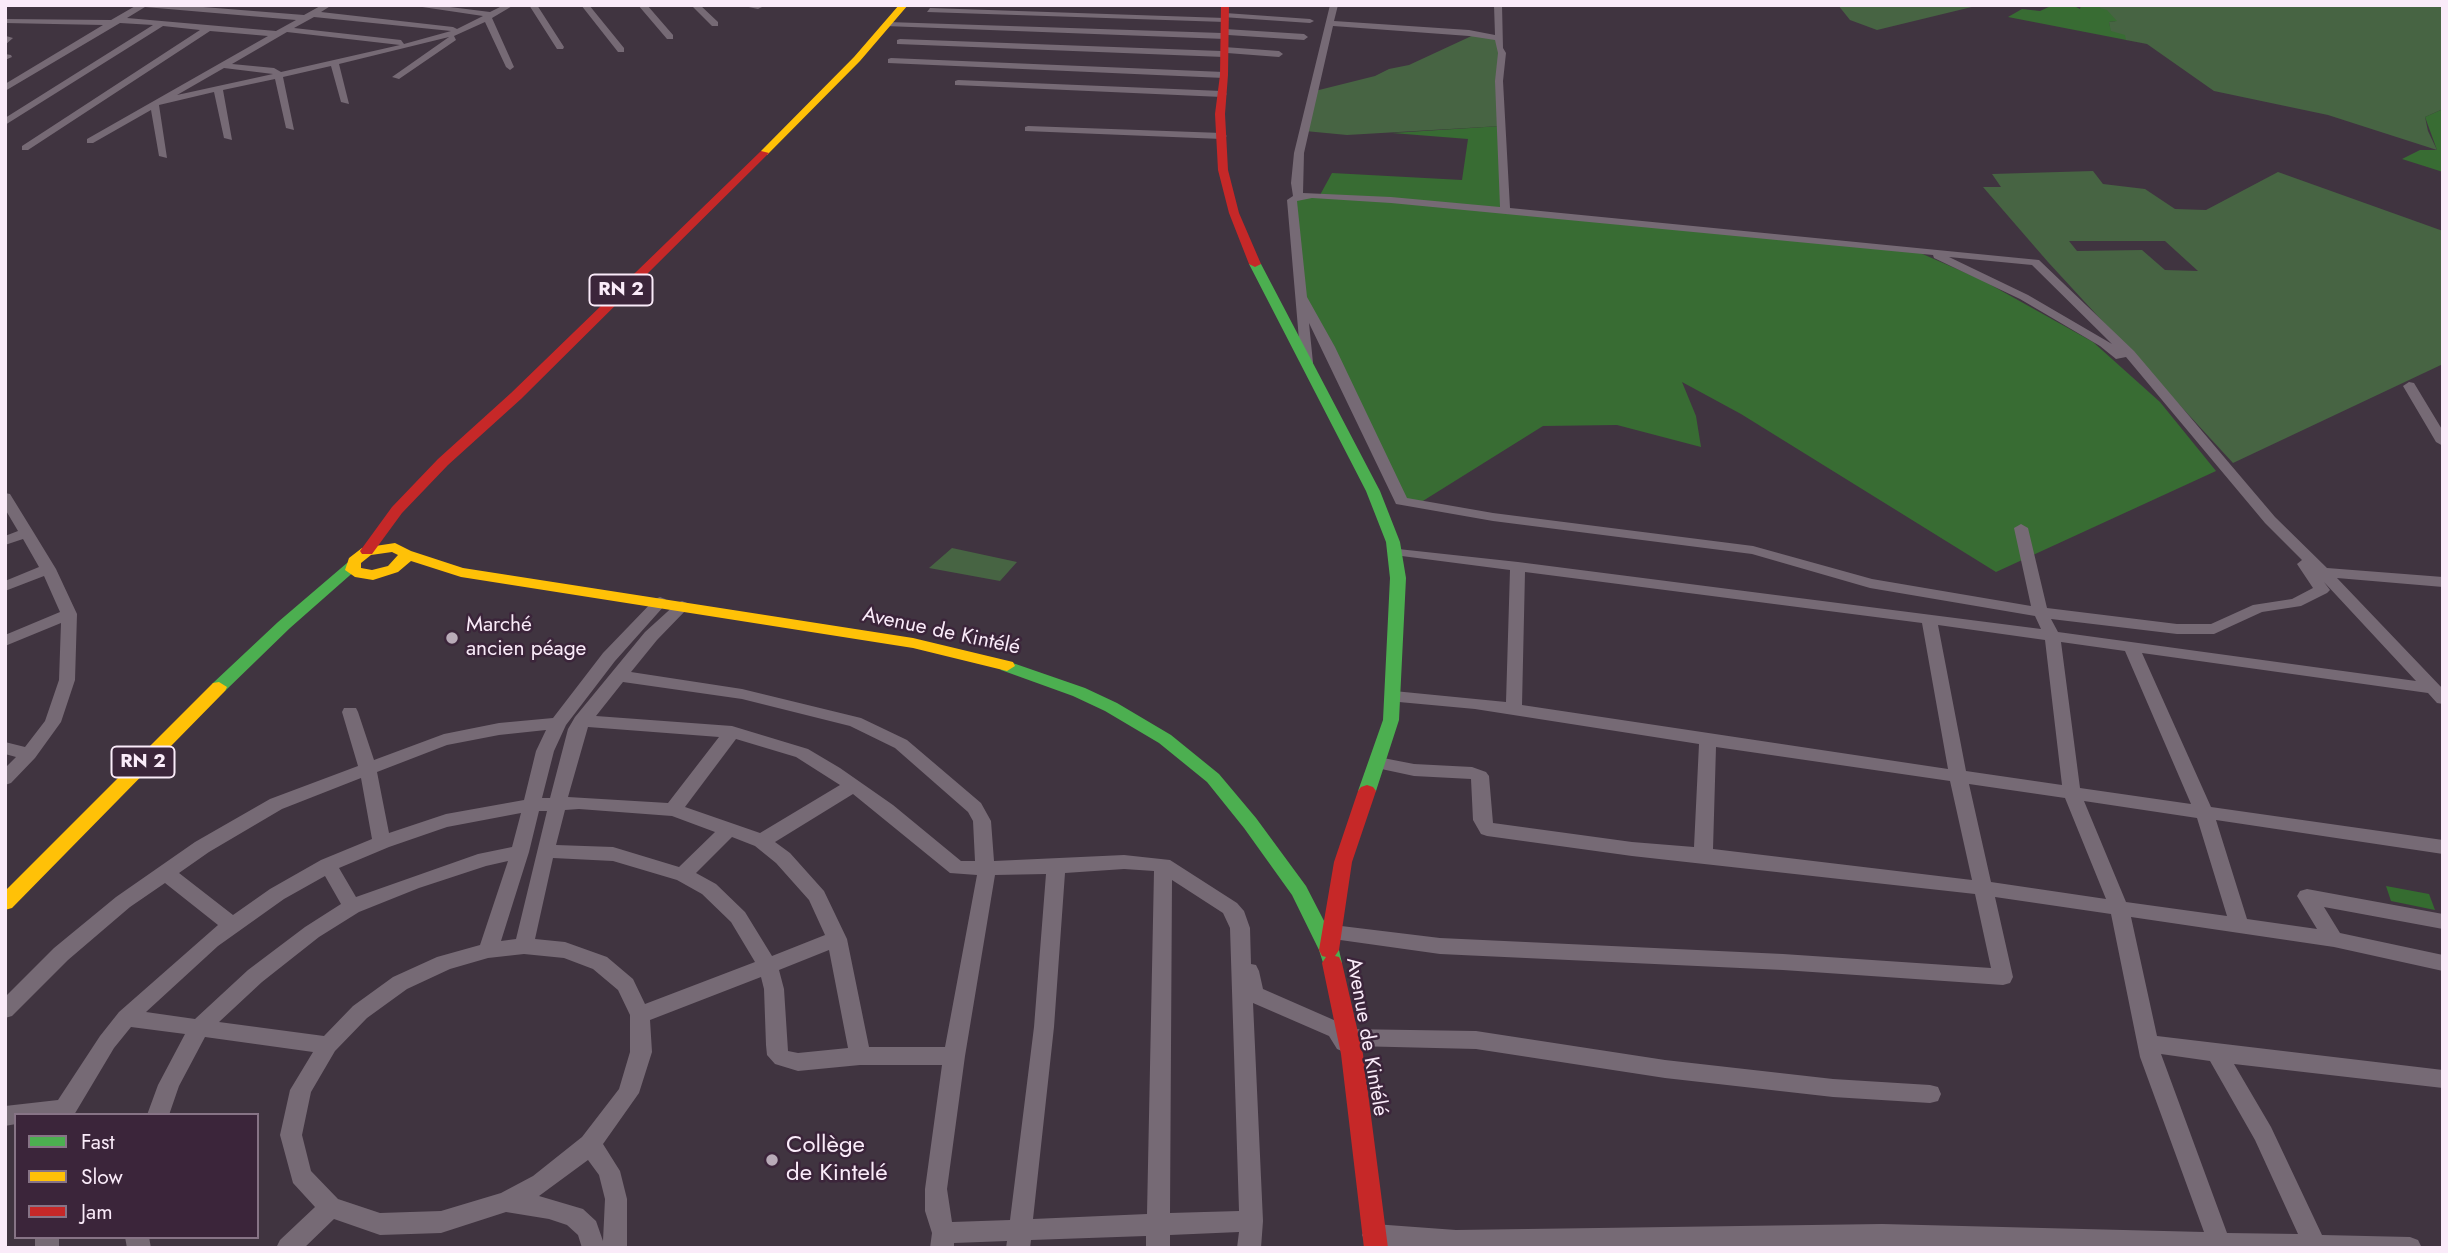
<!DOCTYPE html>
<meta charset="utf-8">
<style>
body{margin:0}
#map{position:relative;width:2448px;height:1253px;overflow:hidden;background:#403440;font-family:Jost,sans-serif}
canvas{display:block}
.frame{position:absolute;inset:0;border:7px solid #faebf9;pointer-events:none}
.legend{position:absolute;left:14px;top:1113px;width:245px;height:126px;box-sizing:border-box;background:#3b253a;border:2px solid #877486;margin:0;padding:9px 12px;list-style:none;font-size:21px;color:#faebf9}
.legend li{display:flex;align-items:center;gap:14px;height:35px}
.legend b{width:35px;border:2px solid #877486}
</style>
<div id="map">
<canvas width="2448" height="1253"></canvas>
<div class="frame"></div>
<ul class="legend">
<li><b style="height:9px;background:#4caf50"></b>Fast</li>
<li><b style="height:9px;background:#ffc107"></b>Slow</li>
<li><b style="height:9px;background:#c62828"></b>Jam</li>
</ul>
</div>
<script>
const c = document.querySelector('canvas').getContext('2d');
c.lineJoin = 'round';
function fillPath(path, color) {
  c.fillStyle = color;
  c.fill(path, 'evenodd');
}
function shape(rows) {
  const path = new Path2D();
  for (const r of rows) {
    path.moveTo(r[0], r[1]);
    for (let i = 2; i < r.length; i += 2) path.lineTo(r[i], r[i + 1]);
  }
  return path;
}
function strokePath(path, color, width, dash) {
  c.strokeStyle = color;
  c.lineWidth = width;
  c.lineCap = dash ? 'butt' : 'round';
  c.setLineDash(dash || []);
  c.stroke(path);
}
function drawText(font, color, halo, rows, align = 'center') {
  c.font = font + ' Jost,sans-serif';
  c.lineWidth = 5;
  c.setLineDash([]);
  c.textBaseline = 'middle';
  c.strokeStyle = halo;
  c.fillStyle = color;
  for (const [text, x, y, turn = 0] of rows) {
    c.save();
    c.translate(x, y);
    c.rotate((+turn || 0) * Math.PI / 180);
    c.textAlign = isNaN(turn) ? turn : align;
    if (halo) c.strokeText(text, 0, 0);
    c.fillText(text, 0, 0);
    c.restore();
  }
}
fillPath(shape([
 [1838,5,1980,5,1877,30,1850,20],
 [2101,5,2443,5,2443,109,2425,117,2428,131,2437,150,2328,115,2214,91,2147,44,2126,40,2110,31,2109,22,2116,21,2099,8],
 [1478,33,1499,38,1501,126,1347,135,1305,131,1315,91,1375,76,1389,69,1409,65],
 [2093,171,2103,184,2145,189,2175,209,2206,210,2278,172,2443,231,2443,364,2233,463,2048,262,1983,187,2001,187,1992,174],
 [2069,241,2165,241,2198,271,2165,270,2142,250,2077,251],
 [952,548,1017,562,1000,581,929,568]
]), '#476443');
fillPath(shape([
 [2053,5,2072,5,2080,9,2081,5,2101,5,2100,8,2107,10,2117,21,2109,22,2111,31,2125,35,2126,40,2147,44,2008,17,2022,9,2040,11],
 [2443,109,2443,172,2402,159,2420,150,2437,150,2425,117],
 [1501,126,1505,211,1918,252,1982,280,2093,342,2160,402,2216,471,1996,572,1741,414,1682,382,1696,416,1701,447,1617,425,1543,426,1418,504,1401,501,1302,299,1292,200,1320,195,1332,173,1462,180,1468,139,1392,133]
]), '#386c33');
fillPath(shape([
 [2386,886,2429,894,2435,910,2391,901]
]), '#356c30');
fillPath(shape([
 [5,5,12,5,5,8,5,5],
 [137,5,178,5,304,15,322,5,332,5,321,12,453,27,457,29,483,16,409,5,434,5,490,12,504,5,514,5,492,18,514,67,510,70,506,67,485,22,454,36,456,40,399,79,392,77,449,37,339,64,349,104,341,102,331,66,283,77,294,130,286,128,275,79,223,90,232,140,224,138,214,92,159,105,167,158,159,156,151,110,93,143,87,143,87,139,268,36,210,31,28,150,22,150,22,146,200,30,163,26,5,125,5,118,153,25,120,23,5,91,5,84,103,25,5,23,5,19,111,20,137,5],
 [145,7,296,20,276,31,127,18,145,7],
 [314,17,451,31,404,44,401,40,294,28,314,17],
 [287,32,400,45,281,72,274,68,232,64,287,32],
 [224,68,273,74,177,95,224,68],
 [529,5,537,5,564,47,563,49,557,49,529,5],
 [581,5,589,5,624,48,624,52,618,52,581,5],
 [638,5,647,5,673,35,673,39,667,39,638,5],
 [691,5,700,5,718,22,718,26,712,26,691,5],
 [739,5,761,5,762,7,758,9,739,5],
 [1330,5,1338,5,1334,21,1469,30,1495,35,1494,5,1502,5,1503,48,1506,53,1503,81,1510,208,2039,260,2134,351,2275,517,2327,568,2443,577,2443,587,2337,578,2443,689,2443,704,2437,703,2428,693,2142,653,2211,807,2443,840,2443,854,2216,820,2247,919,2317,929,2297,896,2300,891,2307,889,2443,914,2443,929,2324,907,2340,933,2443,955,2443,971,2334,947,2131,917,2157,1036,2443,1070,2443,1088,2234,1064,2271,1127,2322,1235,2410,1237,2418,1240,2422,1248,1399,1248,1366,1243,1362,1235,1366,1227,1374,1224,1456,1230,1882,1224,2204,1232,2140,1057,2111,914,1995,897,2013,977,2010,983,2003,985,1783,970,1440,954,1326,938,1323,933,1326,928,1333,925,1440,938,1783,954,1991,968,1975,894,1632,856,1487,836,1481,834,1473,820,1471,779,1414,776,1372,767,1369,763,1372,759,1378,757,1414,764,1472,767,1486,772,1489,776,1493,823,1632,842,1694,847,1699,744,1475,709,1388,701,1386,697,1394,691,1506,702,1510,570,1394,555,1387,551,1389,548,1518,562,2041,629,2035,616,1870,588,1752,554,1493,521,1396,504,1309,323,1313,363,1307,367,1301,363,1287,200,1293,196,1291,183,1294,153,1330,5],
 [1333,26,1469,36,1495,40,1498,53,1495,81,1500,207,1391,197,1303,193,1304,153,1333,26],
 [1312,198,1391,203,1933,255,1934,258,2020,299,2100,346,2116,359,2126,357,2265,523,2302,560,2297,564,2313,588,2292,599,2253,605,2211,624,2177,624,2047,608,2028,528,2021,524,2014,528,2031,606,1872,579,1753,546,1493,513,1407,498,1335,347,1307,297,1297,201,1312,198],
 [1949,257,2032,265,2112,344,2028,295,1949,257],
 [1525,572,1922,623,1948,769,1522,705,1525,572],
 [2324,582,2416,681,2058,632,2051,619,2177,634,2214,634,2262,612,2301,606,2327,593,2330,590,2324,582],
 [1938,625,2045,640,2062,785,1966,771,1938,625],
 [2061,642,2125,651,2191,804,2080,788,2061,642],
 [1716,747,1950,781,1972,880,1713,849,1716,747],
 [1969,784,2065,798,2106,899,1991,882,1969,784],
 [2084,801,2197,818,2227,916,2126,902,2084,801],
 [2161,1054,2210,1061,2255,1140,2298,1234,2227,1233,2161,1054],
 [930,8,1225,18,1229,20,1225,22,927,12,930,8],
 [1225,13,1310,19,1314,21,1310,23,1222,17,1225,13],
 [888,22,1222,33,1225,29,1304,34,1308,37,1304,40,1228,35,1225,39,885,26,885,22,888,22],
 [6,36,13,38,5,45,5,37,6,36],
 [900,39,1221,51,1224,47,1279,51,1283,54,1279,57,1227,53,1224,57,897,44,897,40,900,39],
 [5,54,11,55,12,57,5,60,5,54],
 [891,58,1224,72,1228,75,1224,78,888,63,888,59,891,58],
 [958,80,1222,91,1227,94,1222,97,955,85,955,81,958,80],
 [1028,126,1222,133,1227,136,1222,139,1025,131,1025,127,1028,126],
 [2409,382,2414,383,2443,431,2443,446,2436,442,2403,386,2409,382],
 [5,493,10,494,34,533,56,569,77,614,75,680,61,722,35,758,11,783,5,785,5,768,16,757,5,754,5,742,25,747,45,721,59,680,61,623,5,646,5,635,60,612,44,576,5,591,5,581,39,567,23,539,5,545,5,536,18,531,5,509,5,493],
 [660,597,665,599,668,602,665,605,615,661,566,725,554,751,542,798,550,798,568,729,575,717,645,632,677,603,682,601,687,603,690,606,687,609,657,640,631,672,742,689,861,718,907,740,981,803,991,821,994,861,1124,855,1170,860,1237,903,1244,911,1250,928,1251,964,1256,965,1259,971,1263,989,1343,1024,1346,1029,1476,1031,1665,1060,1833,1079,1930,1085,1938,1087,1941,1094,1938,1101,1930,1103,1833,1097,1665,1078,1476,1049,1353,1046,1344,1052,1337,1049,1329,1036,1253,1003,1263,1221,1261,1248,1237,1248,1239,1232,1170,1235,1170,1248,1146,1248,1146,1236,1031,1240,1030,1248,1006,1248,1007,1241,954,1243,954,1248,930,1248,932,1233,925,1211,925,1189,942,1065,860,1065,798,1071,775,1064,767,1055,766,1045,764,989,761,977,650,1020,652,1052,639,1093,603,1144,620,1171,627,1199,627,1248,582,1248,578,1235,567,1225,549,1219,506,1212,441,1233,380,1235,334,1219,304,1248,276,1248,280,1240,315,1207,293,1183,280,1135,290,1090,313,1052,205,1037,179,1086,169,1115,147,1115,158,1085,185,1034,131,1027,114,1048,74,1115,16,1115,16,1124,5,1126,5,1106,58,1100,100,1036,119,1012,218,925,165,883,130,907,68,960,12,1016,5,1018,5,997,54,948,116,897,195,842,270,799,358,766,342,712,344,708,356,708,358,712,374,760,444,734,499,723,553,718,603,653,655,599,660,597],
 [623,682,742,699,850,726,895,748,968,812,973,821,975,861,961,861,893,805,840,768,808,749,732,726,596,716,623,682],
 [588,727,719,737,668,803,568,797,588,727],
 [546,730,536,751,524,800,446,814,389,833,377,772,447,745,499,735,546,730],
 [736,739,796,757,840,785,760,833,685,807,736,739],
 [361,778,372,839,321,860,270,889,233,915,179,873,209,852,282,809,361,778],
 [853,794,950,873,977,875,945,1047,869,1047,847,939,824,891,790,853,775,842,853,794],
 [579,809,672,816,715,832,679,867,613,847,556,845,565,810,579,809],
 [539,811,547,811,516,939,501,941,529,852,539,811],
 [521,813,512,847,478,854,356,897,339,868,389,847,447,827,521,813],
 [732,837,755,846,776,863,809,900,825,935,772,956,745,912,716,884,696,873,732,837],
 [553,858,613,861,677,880,702,894,731,922,755,962,645,1004,633,979,607,957,565,942,535,939,553,858],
 [508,861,480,945,437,957,393,977,353,1006,324,1036,219,1022,262,982,319,937,359,912,419,888,486,866,508,861],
 [1124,869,1154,871,1147,1214,1033,1219,1054,1027,1065,873,1124,869],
 [1046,874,1034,1027,1010,1220,952,1222,947,1189,965,1056,995,875,1046,874],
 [325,876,341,904,305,927,248,970,195,1019,146,1012,218,946,284,899,325,876],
 [1172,880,1223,913,1230,928,1239,1211,1170,1213,1172,880],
 [829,950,848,1048,798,1053,788,1051,784,989,779,970,829,950],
 [524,954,564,958,593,969,618,990,630,1015,630,1052,619,1089,582,1137,533,1176,501,1193,441,1211,380,1213,338,1199,311,1171,302,1135,311,1092,335,1051,367,1018,407,989,450,969,488,958,524,954],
 [588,1160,599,1175,605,1199,603,1241,596,1221,583,1209,539,1196,588,1160],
 [35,1237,59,1237,59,1248,35,1248,35,1237],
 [125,1237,149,1237,151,1248,127,1248,125,1237]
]), '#766a75');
fillPath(shape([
 [1255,261,1261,264,1380,491,1400,542,1406,578,1399,720,1376,791,1373,795,1367,797,1361,795,1358,791,1383,720,1390,578,1386,542,1366,491,1249,264,1255,261],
 [352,562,357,563,359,566,357,569,290,628,225,691,213,691,211,687,213,683,278,622,347,563,352,562],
 [1007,661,1085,688,1117,703,1171,735,1219,774,1256,818,1306,886,1339,950,1342,963,1339,969,1332,971,1325,969,1319,950,1292,895,1244,828,1207,782,1159,743,1105,711,1073,696,1001,670,999,666,1007,661]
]), '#4caf50');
fillPath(shape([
 [899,5,908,5,860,61,767,155,761,155,761,151,854,57,899,5],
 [395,543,411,551,463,568,913,638,1013,662,1015,666,1007,671,913,648,461,577,411,561,398,572,373,580,355,577,345,570,349,558,362,548,395,543],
 [392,552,398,555,388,566,372,570,361,568,361,563,371,555,392,552],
 [219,682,227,687,225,691,12,908,5,910,5,891,213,683,219,682]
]), '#ffc107');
fillPath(shape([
 [1221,5,1229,5,1228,75,1225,114,1228,170,1239,213,1261,264,1255,267,1249,264,1229,213,1218,170,1215,114,1220,75,1221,5],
 [761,151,769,153,521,399,448,465,402,513,372,554,362,554,360,551,392,507,438,459,511,393,761,151],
 [1367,785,1373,787,1376,791,1352,862,1339,950,1335,956,1339,957,1342,963,1363,1054,1388,1248,1364,1248,1341,1054,1322,963,1326,957,1322,956,1319,950,1334,862,1358,791,1361,787,1367,785]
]), '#c62828');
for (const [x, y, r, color] of [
 [452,638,7,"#b9abb8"],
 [772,1160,7,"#b9abb8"]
]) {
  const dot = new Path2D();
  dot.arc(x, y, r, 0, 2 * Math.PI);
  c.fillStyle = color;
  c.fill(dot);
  strokePath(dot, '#3b253a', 2.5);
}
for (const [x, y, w] of [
 [621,290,63],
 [143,762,63]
]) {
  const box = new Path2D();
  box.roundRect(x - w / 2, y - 15.5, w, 31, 5);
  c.fillStyle = '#3b253a';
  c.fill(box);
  strokePath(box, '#faebf9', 2);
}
drawText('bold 19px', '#faebf9', null, [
 ["RN 2",621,290],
 ["RN 2",143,762]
]);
drawText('21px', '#faebf9', '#3b253a', [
 ["Marché",466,626],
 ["ancien péage",466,650]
], 'left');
drawText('21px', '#faebf9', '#3b253a', [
 ["Avenue de Kintélé",941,632,12],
 ["Avenue de Kintélé",1366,1037,80]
]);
drawText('24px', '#faebf9', '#3b253a', [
 ["Collège",786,1146],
 ["de Kintelé",786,1174]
], 'left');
</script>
